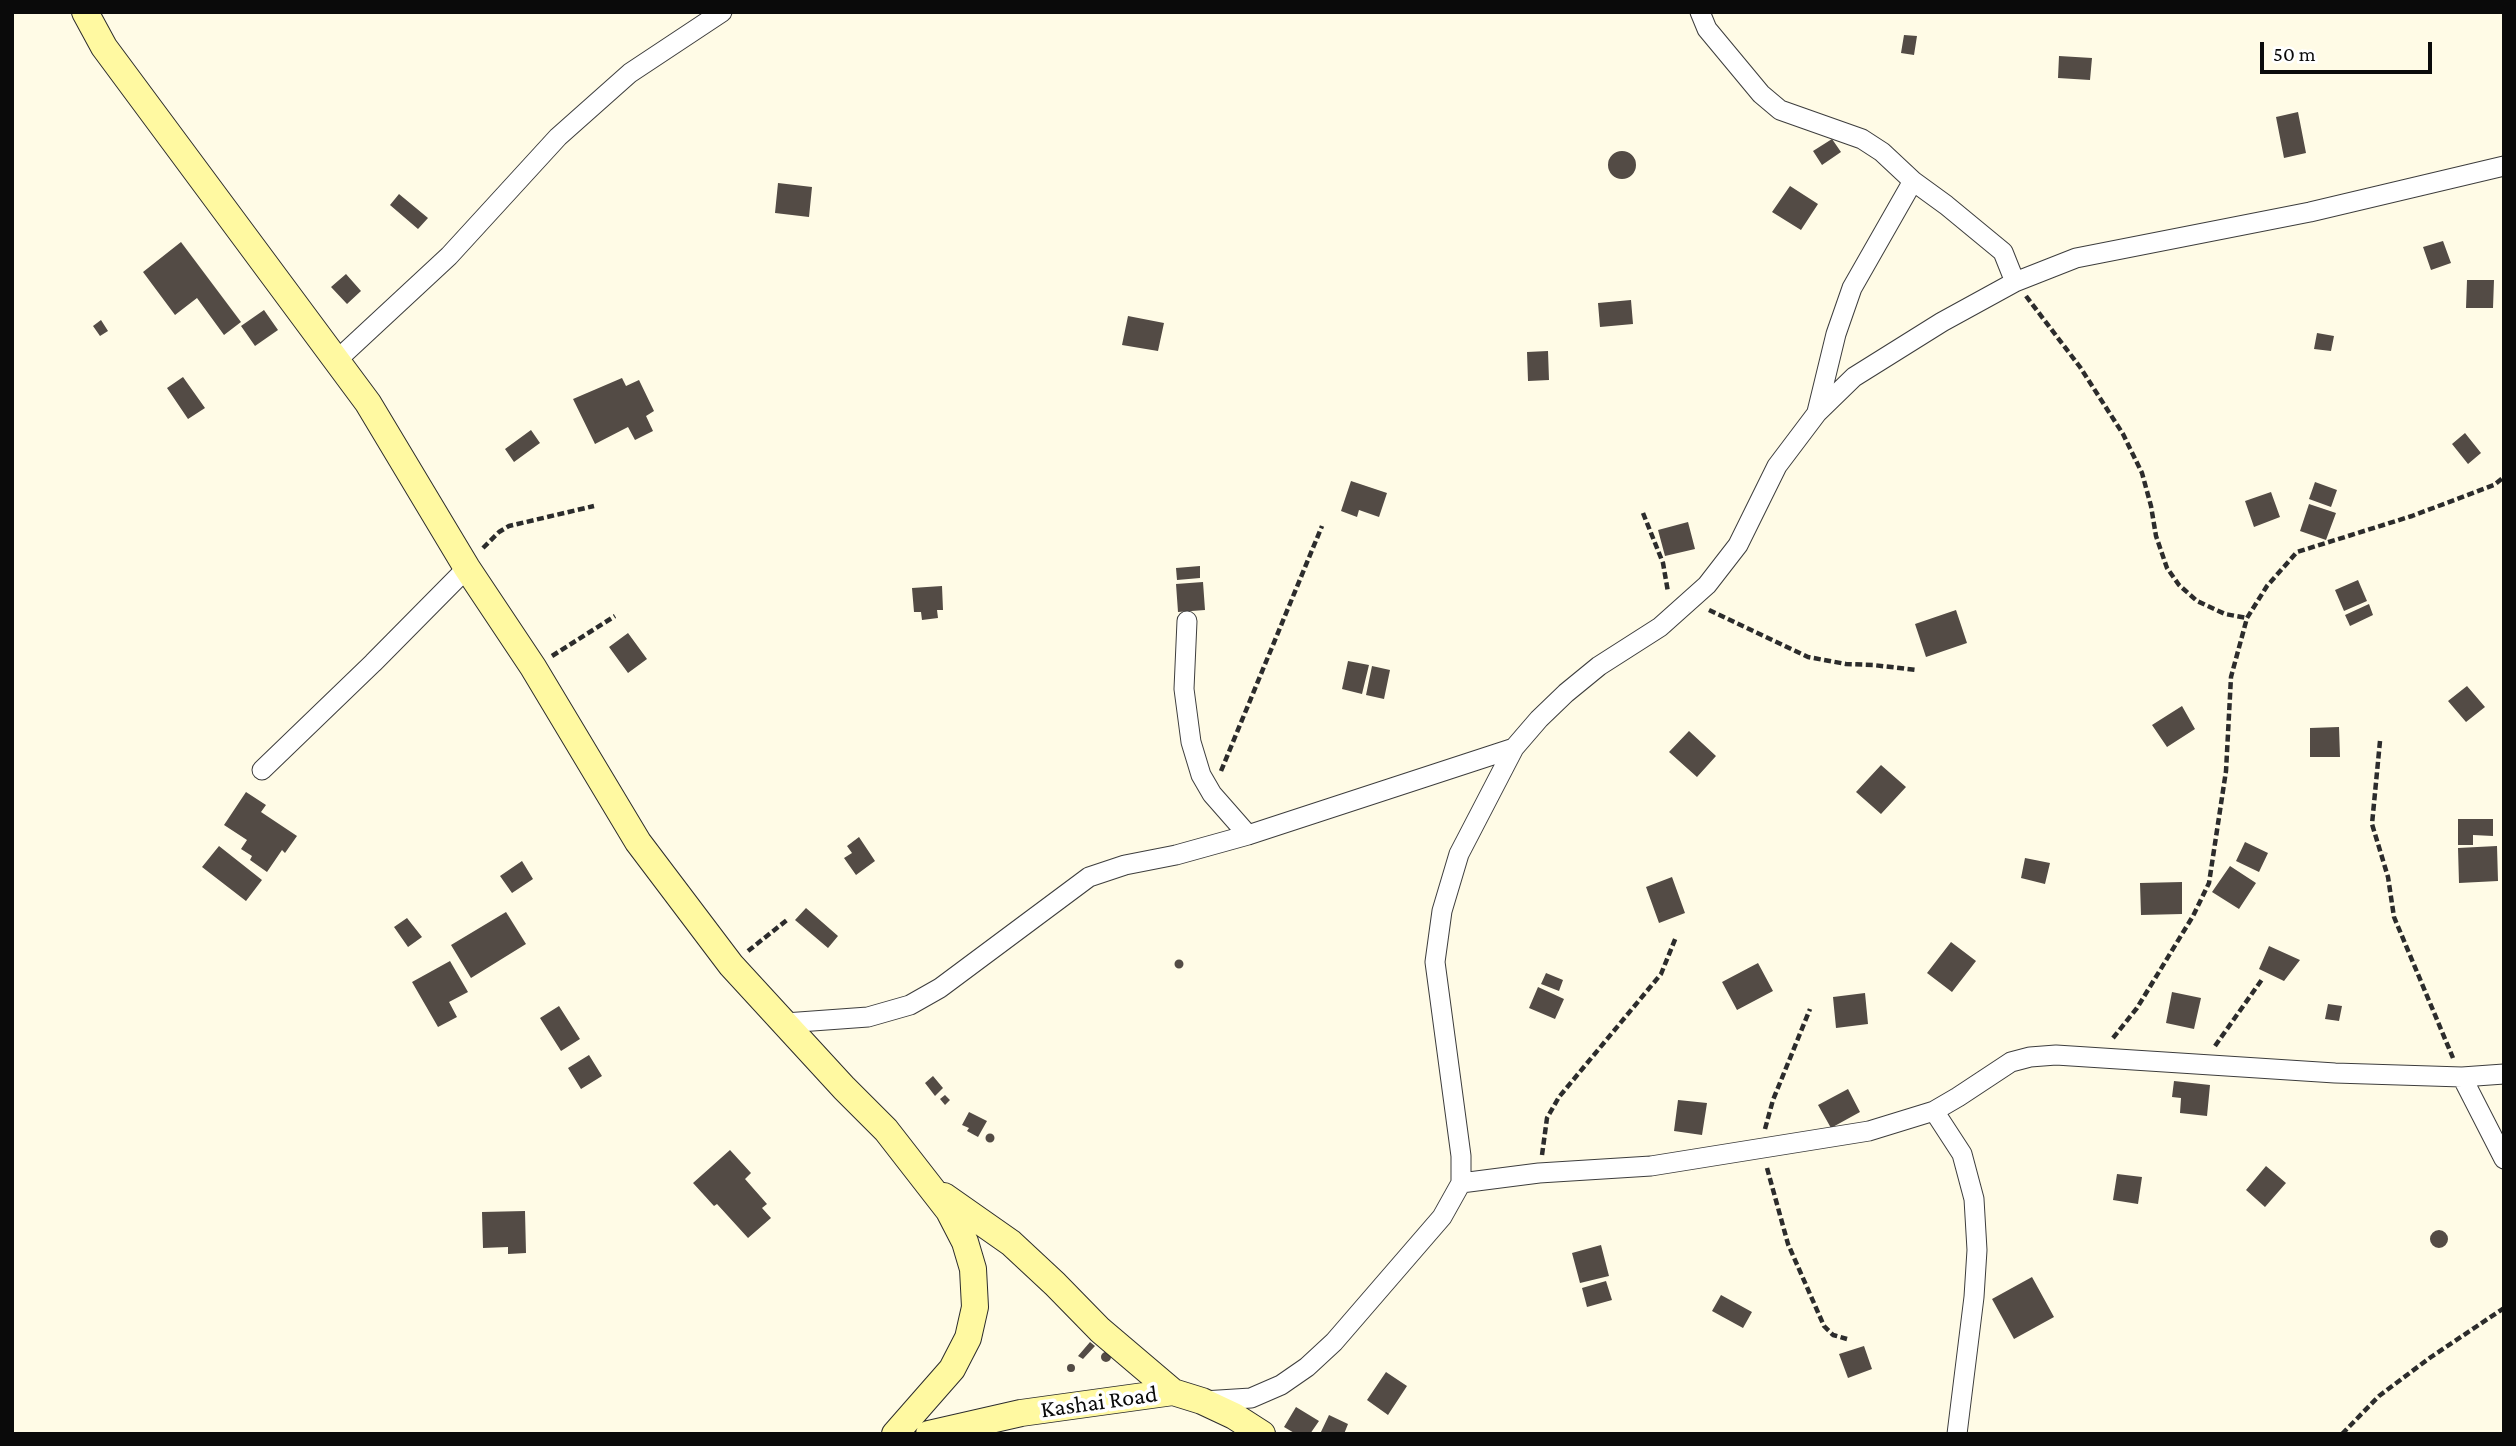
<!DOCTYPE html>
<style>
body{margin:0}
#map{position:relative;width:2516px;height:1446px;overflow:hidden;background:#fffbe6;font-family:"Crimson Pro",serif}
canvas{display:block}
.frame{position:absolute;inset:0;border:14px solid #0a0a0a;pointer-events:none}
.scale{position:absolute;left:2260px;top:42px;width:172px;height:32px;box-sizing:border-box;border:4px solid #0a0a0a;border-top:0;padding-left:9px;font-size:21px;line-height:24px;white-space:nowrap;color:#0a0a0a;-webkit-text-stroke:5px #fff;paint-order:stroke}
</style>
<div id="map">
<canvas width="2516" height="1446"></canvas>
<div class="frame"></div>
<div class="scale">50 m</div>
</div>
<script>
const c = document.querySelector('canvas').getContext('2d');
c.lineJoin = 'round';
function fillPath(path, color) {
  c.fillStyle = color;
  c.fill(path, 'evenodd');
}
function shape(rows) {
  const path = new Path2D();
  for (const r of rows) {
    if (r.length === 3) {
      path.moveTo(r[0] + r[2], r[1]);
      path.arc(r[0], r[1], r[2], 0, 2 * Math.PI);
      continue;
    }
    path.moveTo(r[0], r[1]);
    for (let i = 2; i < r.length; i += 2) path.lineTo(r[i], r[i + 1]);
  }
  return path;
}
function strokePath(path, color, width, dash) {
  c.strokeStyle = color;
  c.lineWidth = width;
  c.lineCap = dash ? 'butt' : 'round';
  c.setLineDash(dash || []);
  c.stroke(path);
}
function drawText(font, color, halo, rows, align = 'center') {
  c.font = font + ' "Crimson Pro",serif';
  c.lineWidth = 7;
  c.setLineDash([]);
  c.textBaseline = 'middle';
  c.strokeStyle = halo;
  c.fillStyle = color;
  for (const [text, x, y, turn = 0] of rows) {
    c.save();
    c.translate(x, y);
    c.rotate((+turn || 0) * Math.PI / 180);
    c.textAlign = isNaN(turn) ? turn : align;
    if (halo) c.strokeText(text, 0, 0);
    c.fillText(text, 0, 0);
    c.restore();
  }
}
fillPath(shape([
 [1904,35,1917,36,1914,55,1901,53],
 [2059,56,2092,58,2090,80,2058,78],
 [2298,112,2306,153,2284,158,2276,117],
 [1832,139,1841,152,1822,165,1813,151],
 [1622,165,14],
 [778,183,812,187,809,217,775,213],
 [1790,186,1818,204,1801,230,1772,212],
 [399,194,428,218,418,229,390,205],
 [2443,241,2451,263,2431,270,2423,247],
 [181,242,241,322,224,335,197,298,175,315,143,272],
 [346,274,361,291,347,304,331,287],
 [2467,280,2494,280,2493,308,2466,308],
 [1631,300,1633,324,1600,327,1598,303],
 [264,310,278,330,255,346,241,326],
 [1128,316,1164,323,1158,351,1122,345],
 [101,320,108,331,100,336,93,326],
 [2317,333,2334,336,2331,351,2314,349],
 [1548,351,1549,380,1528,381,1527,352],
 [183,377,205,408,188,419,167,388],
 [622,378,626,386,639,380,654,411,646,416,653,431,635,440,628,427,595,444,573,399],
 [531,430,540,443,514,462,505,449],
 [2465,433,2481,453,2468,464,2452,444],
 [1351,481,1387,493,1379,517,1359,510,1357,517,1341,511],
 [2315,482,2337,490,2331,507,2309,499],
 [2271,492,2280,517,2254,527,2245,501],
 [2309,504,2336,513,2326,540,2300,531],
 [1688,522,1695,549,1665,556,1658,530],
 [1200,566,1200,578,1177,580,1176,568],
 [2358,580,2367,601,2344,611,2335,590],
 [1203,582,1205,610,1178,612,1176,584],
 [942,586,943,610,937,610,938,618,922,620,921,612,914,612,912,588],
 [2369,604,2373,615,2350,626,2345,615],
 [1956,610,1967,643,1926,657,1915,624],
 [628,633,647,659,628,673,609,647],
 [1348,661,1369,665,1362,694,1342,689],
 [1372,666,1390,670,1384,699,1366,695],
 [2467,686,2485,707,2466,722,2448,701],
 [2182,706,2195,729,2167,747,2152,725],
 [2339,727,2340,757,2310,757,2310,728],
 [1689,731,1716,756,1697,777,1669,752],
 [1881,765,1906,787,1881,814,1856,792],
 [246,792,266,805,261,812,297,836,285,853,282,850,267,872,250,860,252,856,241,849,247,840,224,825],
 [2458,819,2493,819,2493,836,2473,835,2473,845,2458,845],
 [859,837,875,861,856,875,844,858,852,853,847,846],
 [2245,842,2268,853,2259,872,2236,861],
 [219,846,262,880,246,901,202,867],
 [2497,846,2498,881,2459,883,2458,848],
 [2025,858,2050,863,2045,884,2021,878],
 [522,861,533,879,512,893,500,876],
 [2230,866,2256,883,2239,909,2212,892],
 [1672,877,1685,913,1659,923,1646,887],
 [2182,882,2182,914,2141,915,2140,883],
 [806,908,838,936,828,948,795,920],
 [506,912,526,944,471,978,451,945],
 [407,918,422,937,408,947,394,927],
 [1951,942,1976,961,1952,992,1927,973],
 [2269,946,2300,960,2284,981,2259,969],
 [1179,964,4.5],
 [450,961,468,992,449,1002,457,1017,438,1027,412,982],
 [1758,963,1773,991,1737,1010,1722,982],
 [1546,973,1563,980,1559,991,1541,984],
 [1538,987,1564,999,1555,1019,1529,1008],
 [2172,992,2201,998,2194,1029,2166,1023],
 [1865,993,1868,1024,1836,1028,1833,997],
 [2328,1004,2342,1006,2339,1021,2325,1019],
 [559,1006,580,1039,561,1051,540,1018],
 [589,1055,602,1076,581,1089,568,1068],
 [933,1076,943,1088,935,1096,925,1083],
 [2174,1081,2210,1085,2207,1116,2180,1113,2181,1098,2172,1097],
 [1848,1089,1860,1112,1831,1128,1818,1105],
 [945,1095,950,1100,945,1105,940,1099],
 [1678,1100,1707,1103,1702,1135,1674,1131],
 [969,1112,987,1121,978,1137,967,1131,969,1128,962,1125],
 [990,1138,4.5],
 [730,1150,751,1173,745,1179,767,1204,762,1208,771,1218,748,1238,717,1204,714,1206,693,1183],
 [2266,1166,2286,1183,2265,1207,2246,1190],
 [2117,1174,2142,1177,2138,1204,2113,1200],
 [525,1211,526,1253,508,1254,508,1247,483,1248,482,1212],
 [2439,1239,9],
 [1601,1245,1609,1276,1580,1283,1572,1253],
 [2032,1277,2054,1317,2014,1339,1992,1299],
 [1606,1281,1612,1300,1587,1307,1582,1288],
 [1721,1295,1752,1312,1743,1328,1712,1311],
 [1090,1342,1095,1346,1083,1359,1078,1356],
 [1864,1346,1872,1369,1848,1378,1839,1354],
 [1106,1357,5],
 [1071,1368,4],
 [1386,1372,1407,1386,1388,1415,1367,1400],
 [1296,1407,1319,1421,1310,1434,1296,1434,1284,1427],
 [1329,1415,1348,1424,1344,1434,1320,1434]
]), '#534b45');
const street = shape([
 [1700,12,1707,29,1761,94,1780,110,1862,139,1882,152,1913,181,1946,205,2003,252,2015,282],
 [337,360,449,256,558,137,630,73,722,12],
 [1817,412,1836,334,1852,288,1913,181],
 [1187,621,1184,689,1191,742,1201,775,1212,794,1248,835],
 [262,770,373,663,467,568],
 [785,1023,868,1017,910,1005,940,988,1089,877,1125,865,1176,855,1248,835,1514,748],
 [2462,1077,2504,1159],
 [1934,1111,1962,1154,1974,1199,1977,1250,1974,1297,1957,1434],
 [1461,1183,1539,1173,1651,1166,1869,1131,1934,1111,1958,1097,2011,1062,2030,1057,2056,1055,2335,1073,2462,1077,2504,1074],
 [1203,1401,1251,1398,1281,1385,1307,1367,1334,1342,1442,1217,1461,1183,1461,1156,1435,962,1442,911,1459,854,1514,748,1539,719,1566,693,1599,666,1660,627,1707,585,1738,545,1777,466,1817,413,1854,377,1942,322,2015,282,2076,258,2310,212,2504,166]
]);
const secondary = shape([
 [85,12,104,47,368,403,467,568,533,667,638,842,731,965,844,1088,886,1130,949,1211,965,1242,973,1269,975,1307,968,1338,952,1369,895,1434],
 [944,1196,1011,1243,1055,1284,1100,1330,1173,1392],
 [929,1434,1021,1413,1173,1392,1202,1401,1234,1416,1262,1434]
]);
strokePath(street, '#3d3d3d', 21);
strokePath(secondary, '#2c2c2c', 28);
strokePath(shape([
 [2026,296,2080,367,2123,434,2142,473,2151,506,2156,536,2167,568,2179,585,2197,601,2225,614,2247,618],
 [1643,513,1663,563,1668,592],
 [483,548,499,532,509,526,594,506],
 [1709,610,1808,657,1846,664,1873,665,1917,670],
 [552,656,615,616],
 [2380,741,2372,824,2388,877,2394,917,2453,1058],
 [1221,771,1322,526],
 [748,951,787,920],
 [2113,1038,2137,1008,2193,916,2209,883,2226,771,2231,677,2247,618,2267,586,2297,552,2412,516,2494,485,2504,477],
 [2215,1046,2263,978],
 [1765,1129,1773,1100,1810,1009],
 [1542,1155,1547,1118,1559,1097,1661,974,1676,937],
 [1767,1168,1788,1244,1824,1326,1833,1335,1847,1339],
 [2342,1434,2379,1396,2431,1357,2504,1308]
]), '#2c2c2c', 4.5, [7, 3.5]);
strokePath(street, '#fff', 19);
strokePath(secondary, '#fff9a1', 26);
drawText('24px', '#0a0a0a', '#fff', [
 ["Kashai Road",1099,1402,-8]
]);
</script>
